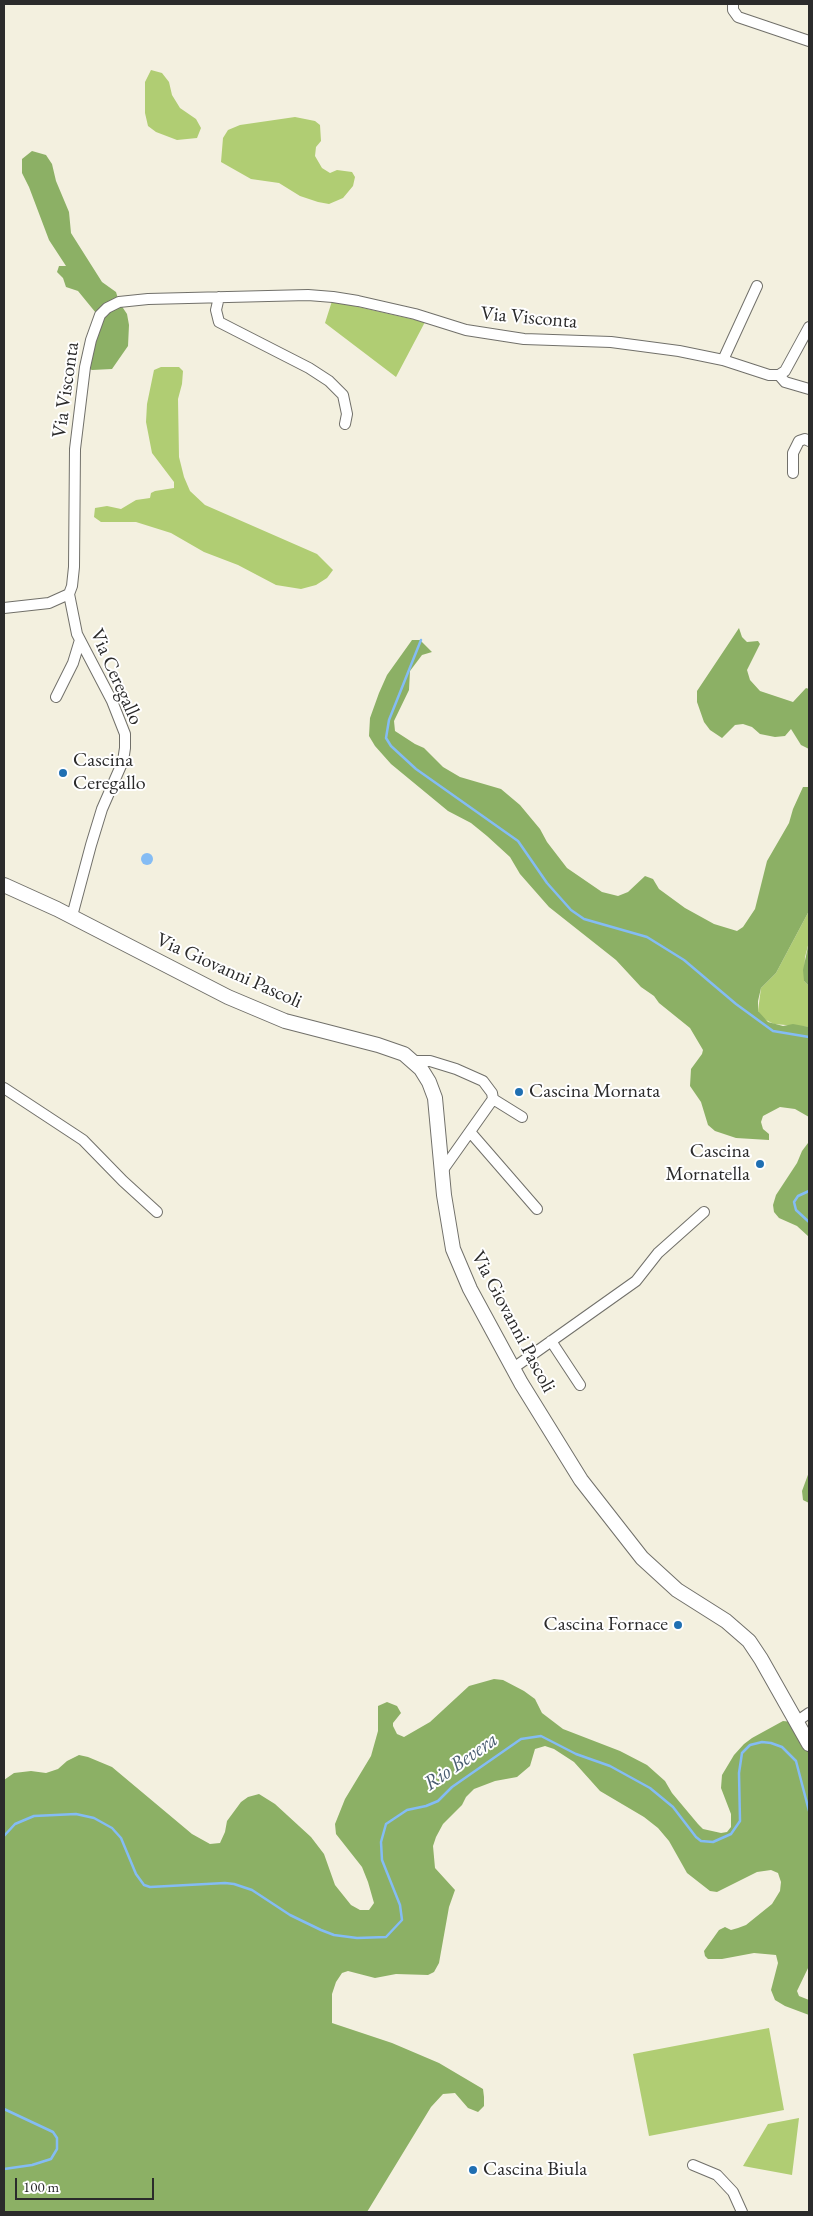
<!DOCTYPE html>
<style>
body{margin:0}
#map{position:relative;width:813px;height:2216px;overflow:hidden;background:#f3f0df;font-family:"EB Garamond",serif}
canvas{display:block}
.frame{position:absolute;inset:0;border:5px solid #2b2b2b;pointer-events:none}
.scale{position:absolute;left:15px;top:2178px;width:139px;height:22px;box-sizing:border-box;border:2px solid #2b2b2b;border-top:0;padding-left:6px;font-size:15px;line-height:18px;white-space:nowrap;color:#2b2b2b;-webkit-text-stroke:4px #fff;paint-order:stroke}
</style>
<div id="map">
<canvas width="813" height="2216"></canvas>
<div class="frame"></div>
<div class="scale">100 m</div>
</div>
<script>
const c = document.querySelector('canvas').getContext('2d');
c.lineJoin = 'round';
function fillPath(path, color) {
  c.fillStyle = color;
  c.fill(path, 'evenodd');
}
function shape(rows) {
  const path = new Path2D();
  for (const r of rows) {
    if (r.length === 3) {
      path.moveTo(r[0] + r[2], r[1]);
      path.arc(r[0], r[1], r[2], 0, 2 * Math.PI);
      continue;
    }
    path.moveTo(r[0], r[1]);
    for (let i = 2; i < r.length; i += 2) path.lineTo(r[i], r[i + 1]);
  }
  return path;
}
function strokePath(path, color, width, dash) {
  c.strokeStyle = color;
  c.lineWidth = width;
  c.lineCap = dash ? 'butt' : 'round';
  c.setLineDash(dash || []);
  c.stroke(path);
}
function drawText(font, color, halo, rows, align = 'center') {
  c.font = font + ' "EB Garamond",serif';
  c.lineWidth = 4;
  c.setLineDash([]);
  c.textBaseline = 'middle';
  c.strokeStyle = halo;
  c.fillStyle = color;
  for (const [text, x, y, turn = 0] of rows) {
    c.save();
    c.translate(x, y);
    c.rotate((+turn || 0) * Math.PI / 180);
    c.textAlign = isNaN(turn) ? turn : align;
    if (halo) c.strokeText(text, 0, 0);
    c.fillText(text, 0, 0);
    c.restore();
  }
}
fillPath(shape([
 [151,70,162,73,169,82,172,95,180,108,196,119,201,128,197,138,177,140,156,132,148,126,145,113,145,82],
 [295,117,315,121,320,125,321,141,316,147,315,156,322,168,330,173,337,170,352,172,355,177,353,186,343,198,329,204,318,202,300,196,279,183,251,179,221,162,223,138,228,130,240,125],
 [332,301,425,322,396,377,325,323],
 [161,367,179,367,183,371,182,384,178,399,179,457,184,477,190,491,205,505,317,554,333,570,327,578,316,585,301,589,276,585,238,565,204,552,171,533,136,522,101,522,94,517,95,508,107,506,121,509,136,500,150,498,151,493,155,491,174,488,174,482,152,453,146,422,147,404,154,370],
 [809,911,809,942,805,957,804,981,809,986,809,1027,774,1024,762,1018,758,1011,761,988,776,973],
 [769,2028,784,2110,649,2136,633,2054],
 [799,2118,792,2175,743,2166,768,2124]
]), '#b0cd73');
fillPath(shape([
 [32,151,46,155,52,164,56,181,69,212,71,233,102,282,116,292,119,302,127,314,129,325,128,346,112,369,92,370,85,367,100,315,96,313,78,291,66,287,63,278,57,272,59,266,66,266,49,240,29,187,22,173,22,159],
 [739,628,742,637,747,642,758,641,760,644,747,670,750,680,760,691,793,702,806,688,809,689,809,749,801,745,791,729,785,736,775,737,760,734,752,727,743,724,735,725,722,738,710,730,704,722,697,702,697,691],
 [412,640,420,640,432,652,422,655,410,671,409,690,394,721,395,731,415,744,424,748,443,767,460,777,501,789,520,805,540,829,547,842,567,868,602,892,618,896,628,892,645,876,653,879,659,889,685,908,714,924,737,931,743,927,755,909,767,861,789,823,793,809,803,787,809,787,809,911,776,973,761,988,758,1001,758,1011,768,1022,783,1026,793,1024,809,1027,809,1117,795,1109,780,1107,763,1116,761,1122,763,1129,769,1134,769,1140,736,1138,715,1131,708,1125,701,1102,690,1086,691,1069,702,1054,703,1050,690,1028,659,1003,654,996,641,987,616,960,549,907,520,874,510,857,487,836,471,823,448,811,391,764,375,746,369,736,370,718,379,693,387,675],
 [809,942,809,986,804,981,803,970],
 [809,1138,809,1237,797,1226,779,1218,774,1212,773,1205,776,1195,797,1163,802,1151,808,1143],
 [809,1472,809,1503,803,1500,802,1491],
 [494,1679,503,1680,524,1691,535,1699,542,1713,563,1729,620,1751,647,1765,665,1781,672,1793,698,1824,703,1829,721,1833,727,1832,731,1827,731,1814,721,1788,722,1775,734,1755,744,1744,752,1738,783,1721,793,1722,809,1751,809,1966,797,1991,799,1996,809,2000,809,2015,785,2006,775,2000,771,1990,778,1963,776,1955,754,1953,722,1959,708,1959,705,1956,704,1951,719,1930,725,1927,731,1930,738,1928,746,1925,772,1904,780,1891,781,1882,778,1873,771,1870,757,1872,717,1892,710,1891,687,1873,669,1841,658,1828,644,1817,600,1791,574,1762,554,1749,545,1746,535,1749,530,1766,517,1777,495,1781,474,1789,466,1797,462,1805,443,1824,436,1837,433,1846,435,1868,455,1890,449,1907,439,1963,434,1972,428,1975,396,1974,375,1978,348,1971,342,1973,336,1982,332,1994,332,2023,392,2043,439,2063,483,2089,484,2097,484,2106,478,2112,468,2108,455,2093,443,2094,431,2107,367,2212,4,2212,4,1780,14,1773,31,1771,46,1773,58,1769,67,1761,79,1755,88,1757,112,1767,192,1834,210,1844,220,1843,225,1832,227,1821,241,1802,248,1797,259,1794,275,1804,311,1837,324,1854,335,1885,351,1905,360,1910,369,1910,374,1903,368,1882,362,1867,336,1834,335,1824,345,1799,371,1756,378,1731,378,1706,387,1702,397,1706,401,1713,393,1723,393,1726,397,1734,404,1737,430,1722,469,1686]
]), '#8cb065');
fillPath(shape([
 [147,859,6]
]), '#84bcf4');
strokePath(shape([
 [421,640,389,720,386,738,391,746,416,769,518,841,547,883,571,910,584,919,647,937,684,960,736,1004,773,1031,809,1037],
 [809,1191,798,1196,794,1202,796,1210,809,1222],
 [4,1836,15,1824,34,1816,76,1814,94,1818,112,1828,121,1838,136,1874,144,1885,150,1887,225,1883,234,1884,252,1890,290,1915,321,1930,334,1935,357,1938,386,1937,402,1920,400,1905,382,1860,381,1842,386,1824,407,1810,426,1806,438,1801,452,1787,521,1739,541,1736,576,1754,610,1766,650,1788,673,1807,696,1837,701,1841,713,1842,731,1834,740,1821,739,1773,742,1753,750,1745,762,1742,771,1743,782,1747,796,1761,809,1811],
 [4,2109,53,2132,57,2138,57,2149,51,2159,32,2165,4,2169]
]), '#84bcf4', 2.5);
const street = shape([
 [733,4,733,10,738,17,809,41],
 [219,297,216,310,219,322,309,368,329,381,343,395,347,414,345,424],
 [723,360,757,286],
 [779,375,785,382,809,389],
 [793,473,793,453,799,441,805,439,809,441],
 [69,594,72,586,74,567,75,449,85,367,91,340,100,315,107,308,119,302,148,299,308,295,333,297,358,301,415,314,466,330,524,339,611,342,679,351,723,360,769,375,779,375,785,371,809,327],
 [69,594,77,634,112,701,125,734,125,748,123,761,102,809,91,845,72,916],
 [4,608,49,603,69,594],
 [56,697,73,663,80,640],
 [414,1061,430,1061,456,1069,483,1081,492,1093,493,1099,442,1171],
 [4,1088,83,1140,123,1181,157,1212],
 [493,1099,522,1117],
 [471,1133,537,1209],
 [551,1341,580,1385],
 [512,1369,636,1281,658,1253,704,1212],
 [796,1722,809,1713],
 [693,2165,717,2175,733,2192,742,2212]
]);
const secondary = shape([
 [4,885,57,909,228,997,285,1021,378,1045,404,1054,421,1069,429,1082,435,1098,444,1195,453,1249,470,1289,521,1383,581,1480,642,1558,677,1590,726,1621,749,1641,761,1659,809,1744]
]);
strokePath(street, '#71706a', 12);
strokePath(secondary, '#71706a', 16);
strokePath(street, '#fff', 10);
strokePath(secondary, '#fff', 14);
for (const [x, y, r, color] of [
 [63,773,5,"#1f6fb2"],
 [519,1092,5,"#1f6fb2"],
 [760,1164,5,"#1f6fb2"],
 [678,1625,5,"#1f6fb2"],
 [473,2170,5,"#1f6fb2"]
]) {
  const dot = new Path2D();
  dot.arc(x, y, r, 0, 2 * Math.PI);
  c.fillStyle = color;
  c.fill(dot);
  strokePath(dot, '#fff', 2);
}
drawText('20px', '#2b2b2b', '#fff', [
 ["Via Visconta",529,318,5],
 ["Via Visconta",66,390,-82],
 ["Via Ceregallo",116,677,66],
 ["Via Giovanni Pascoli",229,971,24],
 ["Via Giovanni Pascoli",513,1322,62]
]);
drawText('20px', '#2b2b2b', '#fff', [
 ["Cascina",73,761],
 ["Ceregallo",73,784],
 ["Cascina Mornata",529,1092],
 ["Cascina",750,1152,"right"],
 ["Mornatella",750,1175,"right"],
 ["Cascina Fornace",668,1625,"right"],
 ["Cascina Biula",483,2170]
], 'left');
drawText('italic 21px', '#4a5e71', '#fff', [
 ["Rio Bevera",461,1762,-35]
]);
</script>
